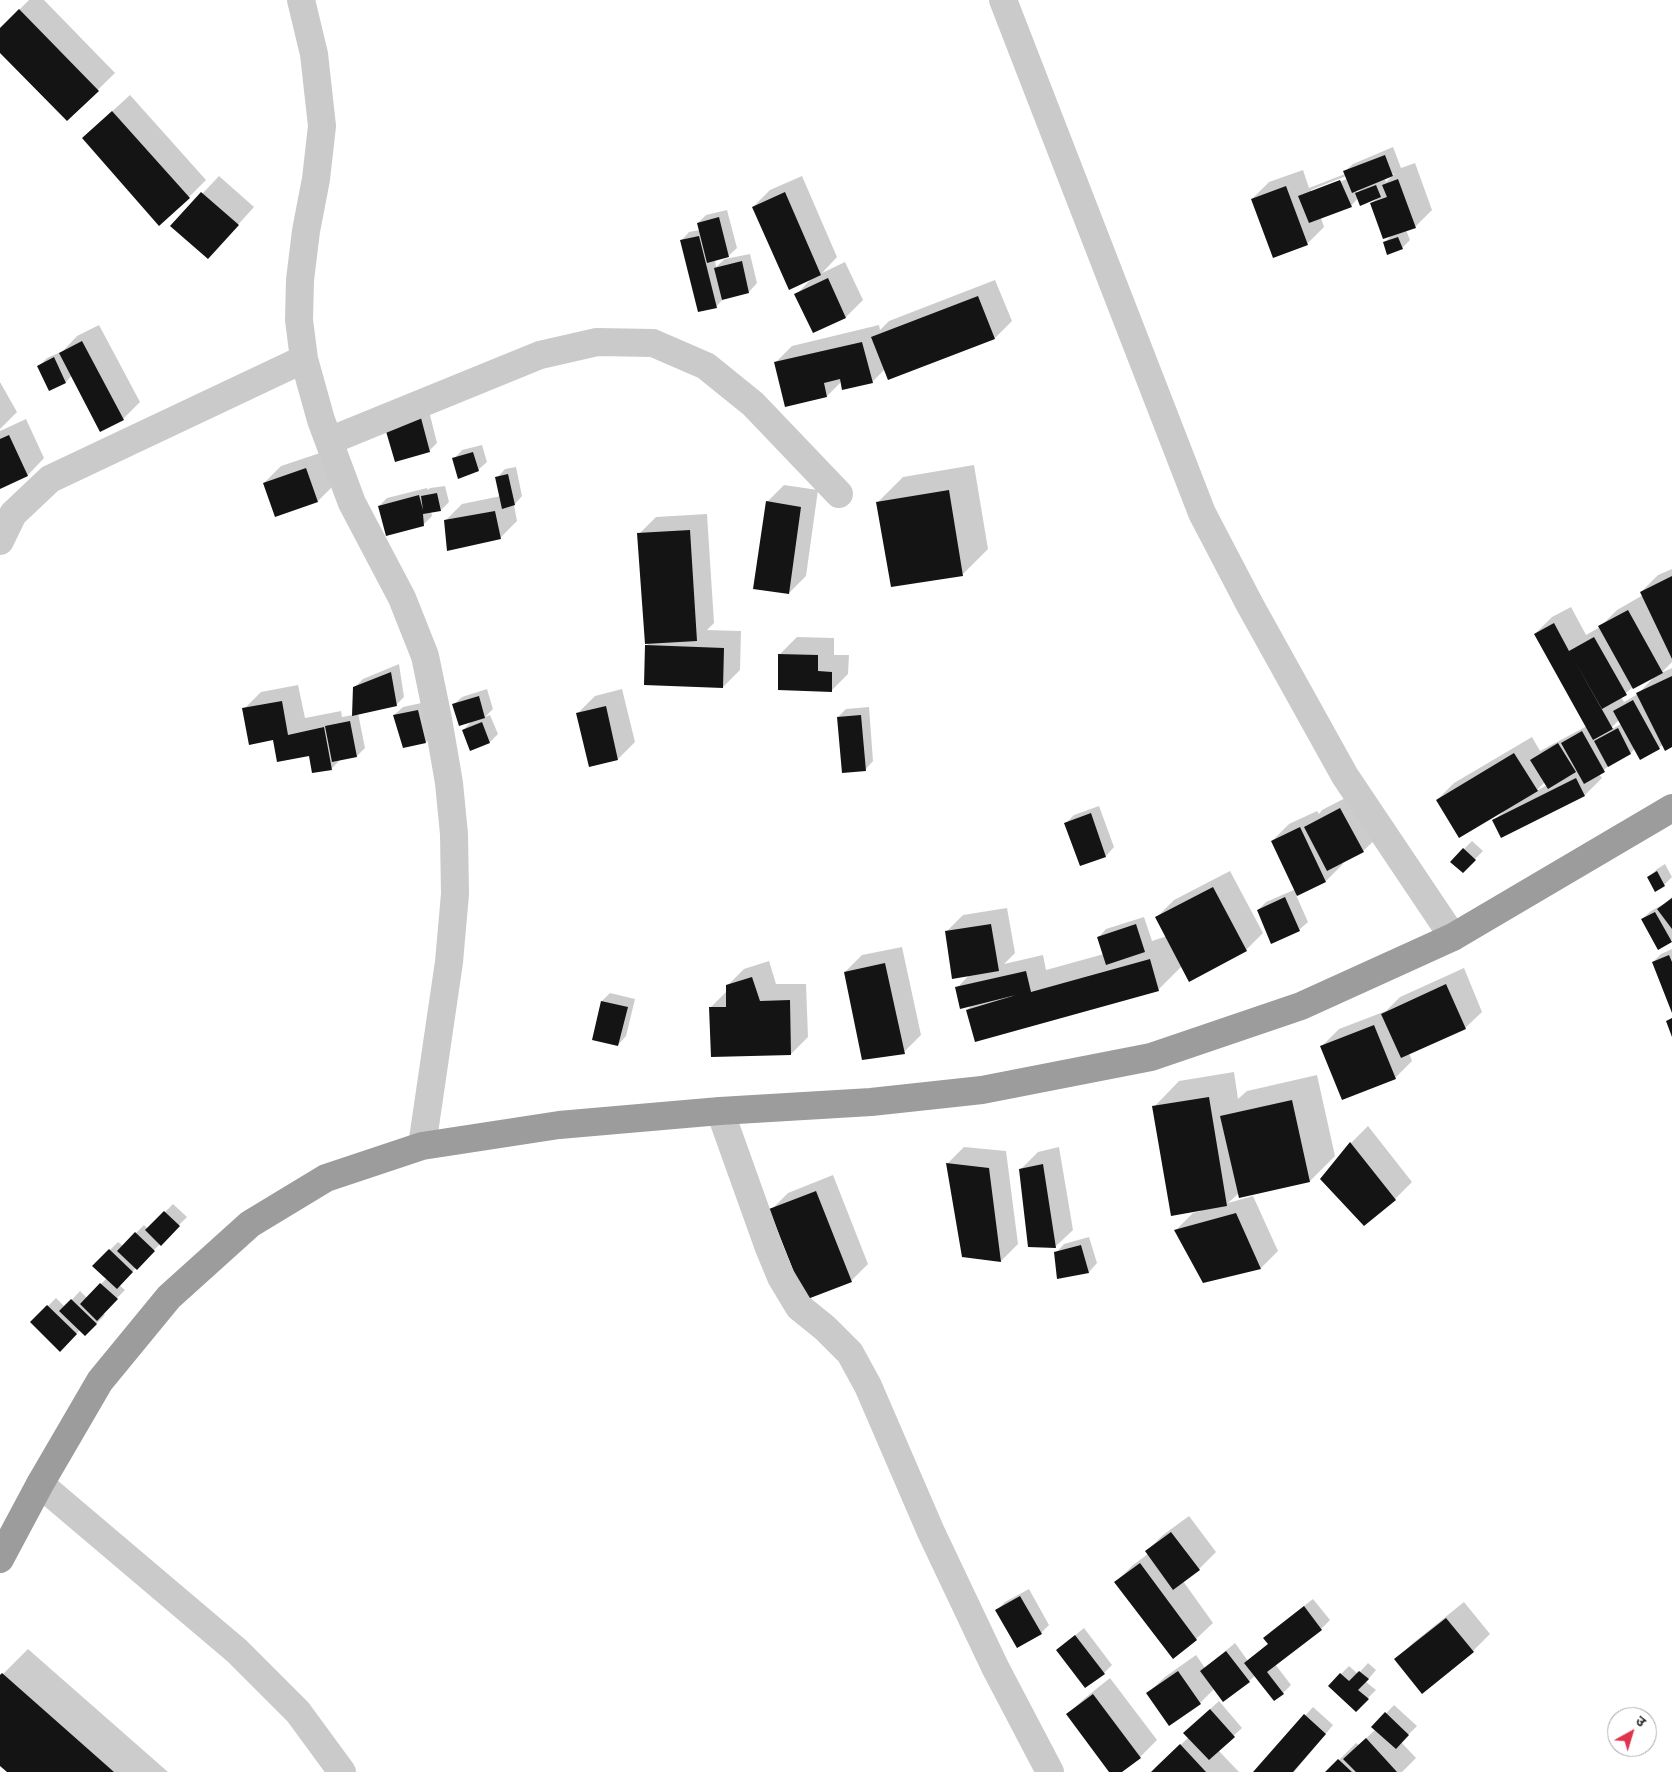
<!DOCTYPE html>
<meta charset="utf-8">
<style>
body{margin:0}
#map{position:relative;width:1672px;height:1772px;overflow:hidden;background:#fff;font-family:Helvetica,"Noto Sans Devanagari",sans-serif}
canvas{display:block}
.north{position:absolute;left:1607px;top:1707px;width:50px;height:50px;box-sizing:border-box;background:#fff;border:1px solid #ababab;border-radius:50%;rotate:39deg;font-size:14px;font-weight:700;line-height:20px;text-align:center;color:#2d2d2d}
.north::after{content:'';display:block;margin:auto;width:18px;height:22px;background:#e1324e;clip-path:polygon(50% 0,100% 100%,50% 72%,0 100%)}
</style>
<div id="map">
<canvas width="1672" height="1772"></canvas>
<div class="north">उ</div>
</div>
<script>
const c = document.querySelector('canvas').getContext('2d');
c.lineJoin = 'round';
function fillPath(path, color) {
  c.fillStyle = color;
  c.fill(path, 'evenodd');
}
function shape(rows) {
  const path = new Path2D();
  for (const r of rows) {
    path.moveTo(r[0], r[1]);
    for (let i = 2; i < r.length; i += 2) path.lineTo(r[i], r[i + 1]);
  }
  return path;
}
function strokePath(path, color, width, dash) {
  c.strokeStyle = color;
  c.lineWidth = width;
  c.lineCap = dash ? 'butt' : 'round';
  c.setLineDash(dash || []);
  c.stroke(path);
}
fillPath(shape([
 [29,0,44,0,115,73,67,120,0,51,0,29],
 [130,95,206,180,189,197,83,138],
 [1393,147,1401,168,1415,163,1432,210,1415,227,1406,230,1410,240,1402,248,1384,243,1392,235,1371,204,1377,198,1358,198,1351,206,1321,218,1324,227,1307,244,1252,199,1269,182,1303,170,1309,188,1345,174,1344,172,1353,164],
 [1395,173,1386,182,1384,178],
 [1346,176,1347,179,1311,193,1311,190],
 [1363,187,1357,193,1356,190],
 [219,176,254,207,208,258,172,226],
 [802,176,837,257,822,273,845,262,863,300,846,317,814,332,796,295,812,278,753,207,770,190],
 [727,210,737,248,725,259,750,254,757,283,749,292,724,298,716,307,681,241,689,232,700,230,698,223,706,215],
 [727,257,716,267,715,260],
 [995,280,1012,321,995,338,888,379,885,369,872,382,842,381,827,396,786,406,775,363,792,346,879,325,880,330,889,321],
 [99,325,140,402,123,419,72,375,66,382,50,389,39,366,47,358,63,351,77,336],
 [0,382,17,412,0,429],
 [429,411,437,443,429,451,386,428],
 [26,419,44,458,28,475,0,488,0,431],
 [482,445,487,462,478,470,454,459,462,450],
 [323,452,335,484,318,501,264,483,281,466],
 [974,465,988,549,963,574,878,502,903,477],
 [516,467,522,496,514,505,517,521,500,538,445,521,462,504,501,496,497,478,505,469],
 [784,485,818,490,806,576,789,593,767,502],
 [445,486,449,502,441,510,431,511,432,516,424,524,379,506,387,498,427,488,428,490,430,488],
 [707,514,714,623,707,630,741,631,740,670,723,687,646,646,650,642,639,534,656,517],
 [1672,569,1672,662,1661,673,1672,668,1672,746,1663,744,1659,748,1635,748,1631,753,1612,763,1599,774,1602,778,1585,795,1502,836,1494,820,1503,812,1437,800,1454,783,1532,737,1540,751,1587,726,1535,634,1552,617,1571,607,1586,635,1600,627,1617,610,1643,595,1641,592,1658,575],
 [1654,677,1638,694,1624,702,1621,697,1633,687],
 [1619,720,1621,724,1612,729,1611,728],
 [1545,782,1547,785,1538,790,1537,790],
 [797,637,834,638,834,655,849,655,848,674,831,691,780,654],
 [399,664,404,697,396,705,358,713,365,748,357,756,341,759,331,769,310,755,274,739,244,709,261,692,298,685,305,718,341,711,342,717,353,715,355,687,363,679],
 [487,689,493,709,485,717,490,715,498,734,490,742,463,730,473,720,453,705,462,697],
 [622,689,635,742,618,759,578,713,595,696],
 [426,702,434,734,426,742,404,747,394,715,403,707],
 [869,707,873,761,865,770,838,717,846,709],
 [1357,792,1380,835,1363,851,1342,863,1343,864,1326,881,1296,895,1308,922,1299,930,1272,942,1258,910,1266,902,1296,889,1272,841,1289,824,1317,811,1319,814,1322,810],
 [1099,806,1114,847,1106,856,1081,865,1066,823,1074,815],
 [1472,841,1483,851,1471,863,1464,849],
 [1665,864,1672,877,1664,885,1648,878,1657,869],
 [1230,871,1263,933,1246,950,1182,966,1158,990,967,1010,973,1004,957,988,970,974,946,932,963,915,1007,908,1015,953,1004,964,1043,955,1046,970,1104,954,1098,938,1106,929,1144,917,1152,941,1167,936,1157,917,1174,900],
 [1672,897,1672,940,1659,948,1642,919,1651,911,1664,904],
 [902,947,921,1035,904,1052,845,972,862,955],
 [1672,949,1672,1010,1653,962,1661,954],
 [769,961,776,984,806,984,808,1037,791,1054,710,1008,727,991,727,986,744,969],
 [1464,968,1482,1012,1465,1028,1409,1053,1412,1061,1395,1078,1322,1046,1339,1029,1386,1011,1400,997],
 [610,993,635,999,626,1036,618,1045,594,1039,602,1001],
 [1234,1072,1238,1099,1247,1091,1317,1075,1335,1156,1310,1181,1239,1193,1228,1203,1253,1196,1278,1251,1261,1268,1204,1281,1176,1230,1193,1213,1201,1211,1201,1209,1154,1107,1179,1081],
 [1368,1126,1412,1182,1395,1199,1322,1179,1351,1143],
 [964,1147,1006,1151,1018,1244,1001,1261,963,1256,947,1164],
 [1059,1147,1073,1230,1056,1246,1029,1246,1021,1169,1038,1152],
 [833,1175,868,1264,851,1281,771,1210,788,1193],
 [173,1204,187,1217,119,1285,125,1290,102,1313,105,1315,85,1335,80,1330,60,1350,32,1322,56,1298,65,1307,80,1291,87,1298,107,1278,94,1266,118,1242,123,1246,144,1225,148,1229],
 [1089,1237,1097,1263,1089,1272,1058,1277,1056,1253,1064,1244],
 [1189,1516,1216,1552,1199,1569,1183,1581,1213,1623,1196,1639,1116,1582,1133,1565,1148,1554,1146,1552,1163,1535],
 [1029,1589,1049,1625,1041,1633,997,1610,1005,1602],
 [1313,1599,1330,1620,1321,1629,1275,1664,1291,1685,1283,1693,1256,1675,1249,1681,1215,1688,1200,1703,1170,1724,1148,1693,1165,1677,1196,1655,1205,1668,1235,1643,1248,1661,1269,1643,1265,1638,1273,1630],
 [1464,1602,1490,1634,1473,1651,1396,1660,1413,1643],
 [1084,1628,1112,1665,1104,1673,1057,1650],
 [28,1649,168,1772,9,1772,0,1764,0,1677],
 [1368,1663,1376,1670,1366,1682,1376,1690,1356,1710,1341,1674,1349,1666,1358,1674],
 [1110,1678,1157,1740,1140,1757,1120,1772,1111,1772,1068,1714,1085,1698],
 [1219,1701,1242,1728,1218,1750,1239,1772,1152,1772,1189,1737,1193,1725],
 [1394,1705,1417,1726,1401,1742,1416,1758,1402,1772,1327,1772,1356,1743,1359,1745,1376,1729,1373,1727],
 [1313,1707,1333,1725,1294,1772,1255,1772]
]), '#0003');
fillPath(shape([
 [19,9,99,91,67,121,0,53,0,28],
 [112,111,190,198,159,226,82,138],
 [1385,155,1393,176,1352,193,1343,171],
 [1398,179,1416,228,1383,239,1370,203,1387,197,1382,185],
 [1340,180,1352,207,1309,223,1298,196],
 [1376,185,1381,197,1360,206,1355,193],
 [1286,186,1308,245,1273,258,1251,199],
 [201,192,239,225,208,259,170,226],
 [785,192,821,275,789,290,752,207],
 [719,217,729,257,707,263,697,223],
 [699,236,717,308,698,312,680,240],
 [1398,237,1403,249,1387,255,1383,242],
 [742,261,749,293,722,300,714,268],
 [828,278,846,318,813,333,794,294],
 [978,296,995,339,888,380,871,337],
 [82,341,124,420,100,432,59,353],
 [862,342,873,383,842,390,840,379,824,383,827,397,785,407,774,362],
 [54,357,66,383,49,391,37,366],
 [421,418,430,452,395,462,385,428],
 [9,435,28,476,0,489,0,439],
 [473,452,479,471,458,479,452,458],
 [306,468,318,502,275,517,263,483],
 [508,474,515,505,502,509,495,477],
 [949,490,963,576,891,587,876,502],
 [437,493,441,511,423,514,424,526,386,536,378,506,419,495,423,510,421,496],
 [766,501,801,507,789,594,753,589],
 [495,511,501,539,447,551,444,520],
 [690,530,697,641,645,644,637,533],
 [1672,576,1672,659,1640,592],
 [1628,610,1663,673,1633,689,1598,626],
 [1554,623,1569,651,1594,637,1627,695,1602,709,1573,658,1613,729,1593,740,1534,634],
 [645,645,724,648,723,688,644,685],
 [778,654,818,655,818,671,832,672,832,692,778,690],
 [391,672,397,706,352,716,353,687],
 [1672,676,1672,747,1665,751,1636,693],
 [479,696,485,718,459,726,452,704],
 [1633,700,1660,749,1640,760,1613,711],
 [282,701,288,735,324,727,332,770,312,773,309,756,277,762,273,740,249,745,242,708],
 [606,706,618,760,589,767,576,713],
 [418,710,426,743,403,748,393,715],
 [861,715,866,771,842,773,837,717],
 [350,721,357,757,332,762,325,726],
 [482,722,490,743,470,751,462,730],
 [1618,728,1631,754,1608,767,1594,741],
 [1582,731,1605,772,1584,784,1561,743],
 [1558,743,1576,772,1548,789,1530,760],
 [1514,753,1538,791,1459,838,1436,800],
 [1576,778,1585,796,1501,838,1492,820],
 [1340,808,1364,852,1327,871,1304,827],
 [1091,813,1106,857,1080,866,1064,823],
 [1300,827,1326,882,1297,896,1271,841],
 [1463,848,1476,860,1463,873,1450,862],
 [1657,871,1665,886,1655,892,1647,877],
 [1213,887,1247,951,1189,982,1155,917],
 [1285,897,1300,931,1271,944,1257,910],
 [1672,898,1672,929,1657,909],
 [1655,912,1672,942,1658,950,1641,919],
 [991,924,999,971,952,979,945,931],
 [1136,924,1145,952,1106,965,1097,937],
 [1669,955,1672,962,1672,1013,1652,962],
 [1150,959,1159,991,975,1042,966,1010,1016,995,960,1009,955,987,1026,971,1031,992],
 [885,963,905,1054,862,1060,844,972],
 [752,977,760,1001,790,1000,791,1055,711,1057,709,1007,726,1007,726,985],
 [1446,984,1466,1029,1401,1058,1381,1014],
 [601,1001,628,1007,618,1046,592,1040],
 [1672,1018,1672,1037,1666,1021],
 [1374,1025,1396,1079,1342,1100,1320,1046],
 [1209,1097,1227,1206,1171,1216,1152,1106],
 [1292,1100,1310,1182,1239,1198,1220,1116],
 [1350,1142,1396,1200,1364,1226,1320,1179],
 [946,1163,989,1168,1001,1262,962,1257],
 [1043,1164,1056,1248,1028,1247,1019,1169],
 [816,1191,852,1282,805,1300,769,1209],
 [164,1211,180,1226,161,1246,145,1230],
 [1236,1213,1261,1269,1203,1283,1174,1230],
 [135,1232,155,1251,137,1270,117,1251],
 [1081,1245,1089,1273,1057,1279,1054,1252],
 [109,1249,133,1272,117,1289,92,1266],
 [100,1283,118,1299,97,1321,80,1304],
 [71,1299,97,1324,85,1336,59,1311],
 [47,1305,77,1334,60,1352,30,1322],
 [1171,1532,1200,1570,1173,1590,1145,1551],
 [1140,1563,1197,1640,1173,1659,1114,1582],
 [1020,1596,1042,1634,1017,1648,995,1610],
 [1304,1606,1322,1630,1267,1672,1284,1694,1274,1701,1244,1663,1268,1644,1263,1638],
 [1446,1618,1474,1652,1422,1694,1394,1659],
 [1075,1635,1105,1674,1085,1688,1056,1650],
 [1226,1651,1250,1682,1223,1702,1200,1671],
 [1178,1671,1201,1704,1169,1726,1146,1693],
 [1359,1671,1369,1679,1358,1690,1369,1699,1356,1712,1328,1686,1340,1673,1349,1681],
 [2,1673,114,1772,7,1772,0,1766,0,1675],
 [1093,1694,1141,1758,1122,1772,1109,1772,1066,1714],
 [1210,1709,1235,1737,1209,1760,1183,1733],
 [1385,1712,1409,1735,1396,1749,1371,1727],
 [1304,1714,1326,1734,1293,1772,1253,1772],
 [1366,1738,1397,1772,1356,1772,1343,1759],
 [1180,1744,1206,1772,1151,1772,1156,1767],
 [1338,1759,1352,1772,1325,1772]
]), '#141414');
strokePath(shape([
 [301,0,314,54,322,126,316,179,306,231,300,280,299,320,304,359,321,420,352,503,402,598,425,656,438,719,449,783,454,834,455,894,449,962,422,1146],
 [1003,0,1202,513,1250,605,1345,776,1453,937],
 [329,441,540,355,597,342,653,343,706,366,753,404,839,494],
 [0,541,13,514,50,479,304,359],
 [720,1111,769,1248,781,1277,799,1307,825,1328,850,1353,868,1386,931,1532,995,1667,1050,1772],
 [40,1484,237,1651,298,1712,342,1772]
]), '#cacaca', 28);
strokePath(shape([
 [0,1559,40,1484,100,1381,169,1297,250,1224,326,1178,422,1146,559,1125,720,1111,871,1102,982,1090,1151,1057,1301,1006,1453,937,1672,808]
]), '#9c9c9c', 28);
</script>
